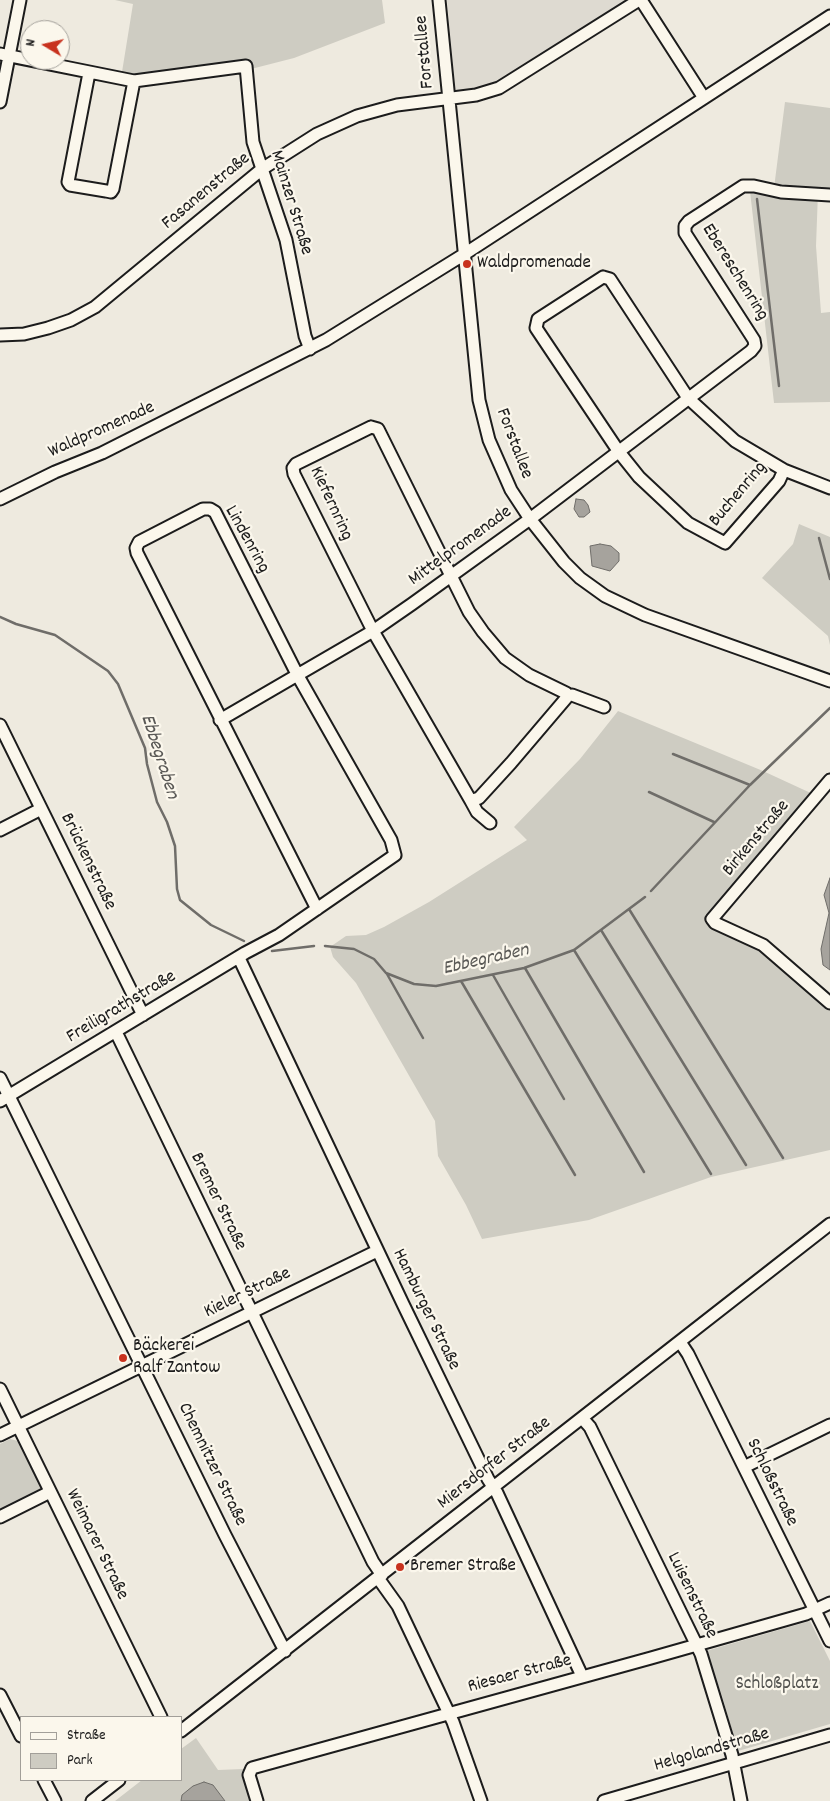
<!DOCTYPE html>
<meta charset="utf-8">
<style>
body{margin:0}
#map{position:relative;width:830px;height:1801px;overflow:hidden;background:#eeeadf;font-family:Dekko,sans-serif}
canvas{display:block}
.legend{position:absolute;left:20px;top:1716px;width:162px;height:65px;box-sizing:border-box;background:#fbf7ec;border:1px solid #a29f99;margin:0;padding:6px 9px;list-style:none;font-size:15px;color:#1c1c1c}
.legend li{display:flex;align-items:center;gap:10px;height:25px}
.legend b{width:25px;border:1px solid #a29f99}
.north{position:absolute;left:20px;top:20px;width:50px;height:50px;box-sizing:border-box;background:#fbf7ec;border:1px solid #a29f99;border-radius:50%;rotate:279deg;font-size:14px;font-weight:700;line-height:20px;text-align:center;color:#1c1c1c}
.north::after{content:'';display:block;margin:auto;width:18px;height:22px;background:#c8321e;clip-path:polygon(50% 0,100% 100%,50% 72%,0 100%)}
</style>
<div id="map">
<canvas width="830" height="1801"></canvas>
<ul class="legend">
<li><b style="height:6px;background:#fbf7ec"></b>Straße</li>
<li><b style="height:14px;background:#ceccc2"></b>Park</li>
</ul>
<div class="north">N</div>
</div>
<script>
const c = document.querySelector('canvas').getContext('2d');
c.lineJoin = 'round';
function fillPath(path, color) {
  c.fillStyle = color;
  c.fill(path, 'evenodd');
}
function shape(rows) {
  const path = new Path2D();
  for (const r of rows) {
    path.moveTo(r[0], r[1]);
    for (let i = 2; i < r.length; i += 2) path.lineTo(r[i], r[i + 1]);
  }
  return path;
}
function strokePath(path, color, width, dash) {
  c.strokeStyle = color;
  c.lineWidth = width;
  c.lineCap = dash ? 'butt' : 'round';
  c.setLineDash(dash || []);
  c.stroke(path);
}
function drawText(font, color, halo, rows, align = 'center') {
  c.font = font + ' Dekko,sans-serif';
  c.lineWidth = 4.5;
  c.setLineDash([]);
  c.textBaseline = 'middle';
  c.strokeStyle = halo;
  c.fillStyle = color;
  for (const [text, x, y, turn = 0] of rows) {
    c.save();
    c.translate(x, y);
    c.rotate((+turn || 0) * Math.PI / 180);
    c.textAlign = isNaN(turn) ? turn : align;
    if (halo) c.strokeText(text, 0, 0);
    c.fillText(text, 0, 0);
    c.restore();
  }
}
fillPath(shape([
 [447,0,629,0,503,81,488,86,458,91,455,89]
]), '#dedad1');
fillPath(shape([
 [382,0,385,23,294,58,251,69,136,84,137,75,122,72,133,4,115,0],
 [785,102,830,108,830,192,818,192,816,246,821,313,830,312,830,402,774,403,750,191,774,188],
 [799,524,830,537,830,645,828,636,762,578,793,544],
 [618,711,763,771,815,795,708,920,761,947,830,1005,830,1150,711,1177,589,1220,482,1239,466,1205,438,1156,435,1121,356,983,333,957,330,947,346,936,366,935,384,927,429,902,527,840,514,827,580,759],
 [10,1439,18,1441,41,1487,39,1495,0,1513,0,1444],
 [810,1621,830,1661,830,1724,738,1751,722,1696,706,1651],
 [196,1738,218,1770,244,1769,253,1801,115,1801,142,1780,181,1780,181,1749]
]), '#ceccc2');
const water = shape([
 [576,499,584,500,588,505,590,512,584,517,579,517,574,509,576,499],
 [600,544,611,546,619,553,619,561,610,571,592,566,590,546,600,544],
 [830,878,830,970,823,965,821,949,829,913,824,895,830,878],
 [204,1782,213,1785,225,1801,181,1801,182,1795,193,1786,204,1782]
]);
fillPath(water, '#a6a39d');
strokePath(water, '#6f6d69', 1);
strokePath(shape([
 [757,199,779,386],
 [819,538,830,579],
 [0,617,16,624,55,635,108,671,118,684,145,748,147,764,157,802,167,822,175,846,177,889,180,900,211,925,244,941],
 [673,754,750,785],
 [649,792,714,822],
 [651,891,750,785,830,708],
 [629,909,783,1158],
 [601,930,746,1165],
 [325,946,354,949,374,959,386,973,414,984,436,986,524,968,574,950,645,897],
 [574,950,711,1174],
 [272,951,314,946],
 [525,968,644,1172],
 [387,974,423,1038],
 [493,975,564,1099],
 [461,981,575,1175]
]), '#6f6d69', 2.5);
const minor = shape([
 [439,0,479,400,489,440,511,490,530,519,564,562,580,578,605,596,645,615,830,681],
 [641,0,704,98],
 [0,54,134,81,246,66,253,142,286,240,305,336,310,349],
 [89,73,68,182,70,185,106,191,111,192,113,189,134,81],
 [0,102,20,0],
 [603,277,610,279,688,398,735,441,784,470,779,481,725,543,688,523,639,477,619,452,536,328,538,319,603,277],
 [0,335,24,334,48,328,71,320,95,307,262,169,317,134,357,116,397,105,476,95,499,88,639,0],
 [371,427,378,429,469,612,483,632,505,658,529,675,566,693,568,696,511,763,479,798,471,801,373,631,294,474,293,468,296,464,371,427],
 [784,470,830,488],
 [0,499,55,472,102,453,326,340,463,255,830,16],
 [568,696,572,695,604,707],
 [220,720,373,631,412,604,530,519,751,351,755,346,754,340,685,233,685,226,689,221,743,186,754,186,781,192,830,195],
 [0,725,143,1015],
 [830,780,712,919,715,923,763,945,830,1003],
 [471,801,477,812,490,823],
 [0,830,41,809],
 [239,958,403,1304,488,1479,497,1493,582,1676],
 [116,1032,373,1562,382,1575],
 [0,1078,225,1535,285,1651],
 [0,1101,245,953,279,935,395,855,391,840,298,676,215,512,210,509,203,509,139,542,136,548,137,553,317,909],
 [680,1342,688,1354,830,1641],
 [0,1389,161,1717],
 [582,1418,590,1427,701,1654,732,1755,741,1801],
 [0,1435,377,1251],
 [744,1467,830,1425],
 [0,1517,50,1492],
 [378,1578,398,1606,453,1722,481,1801],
 [0,1695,21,1736],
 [181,1731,830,1224],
 [44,1780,55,1801],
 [92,1801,119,1780],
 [257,1801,249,1775,252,1768,651,1658,806,1614,830,1603],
 [604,1801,830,1735]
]);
strokePath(minor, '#1c1c1c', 15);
strokePath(minor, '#fbf7ec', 11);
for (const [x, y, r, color] of [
 [467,264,5,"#c8321e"],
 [123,1358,5,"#c8321e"],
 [400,1567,5,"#c8321e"]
]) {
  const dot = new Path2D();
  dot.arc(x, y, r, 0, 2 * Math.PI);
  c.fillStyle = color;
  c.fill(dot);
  strokePath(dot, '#fbf7ec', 2);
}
drawText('19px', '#1c1c1c', '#fbf7ec', [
 ["Forstallee",426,52,-95],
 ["Fasanenstraße",207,192,-40],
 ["Mainzer Straße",290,203,73],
 ["Ebereschenring",734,273,58],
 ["Waldpromenade",102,431,-24],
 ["Forstallee",513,444,69],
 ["Buchenring",739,495,-50],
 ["Kiefernring",330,504,65],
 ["Lindenring",246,540,61],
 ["Mittelpromenade",461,547,-36],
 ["Birkenstraße",757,839,-50],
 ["Brückenstraße",87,862,64],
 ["Freiligrathstraße",122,1008,-31],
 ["Bremer Straße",217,1202,64],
 ["Kieler Straße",248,1294,-26],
 ["Hamburger Straße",425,1310,64],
 ["Miersdorfer Straße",495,1464,-38],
 ["Chemnitzer Straße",211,1465,64],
 ["Schloßstraße",771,1483,64],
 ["Weimarer Straße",96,1545,64],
 ["Luisenstraße",691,1596,64],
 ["Riesaer Straße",520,1675,-15],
 ["Helgolandstraße",712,1751,-16]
]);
drawText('19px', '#1c1c1c', '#fbf7ec', [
 ["Waldpromenade",477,264],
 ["Bäckerei",133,1347],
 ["Ralf Zantow",133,1369],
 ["Bremer Straße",410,1567]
], 'left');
drawText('19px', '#51514e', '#fbf7ec', [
 ["Schloßplatz",777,1685]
]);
drawText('italic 20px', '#5a5956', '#fbf7ec', [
 ["Ebbegraben",158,757,72],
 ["Ebbegraben",486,961,-13]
]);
</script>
